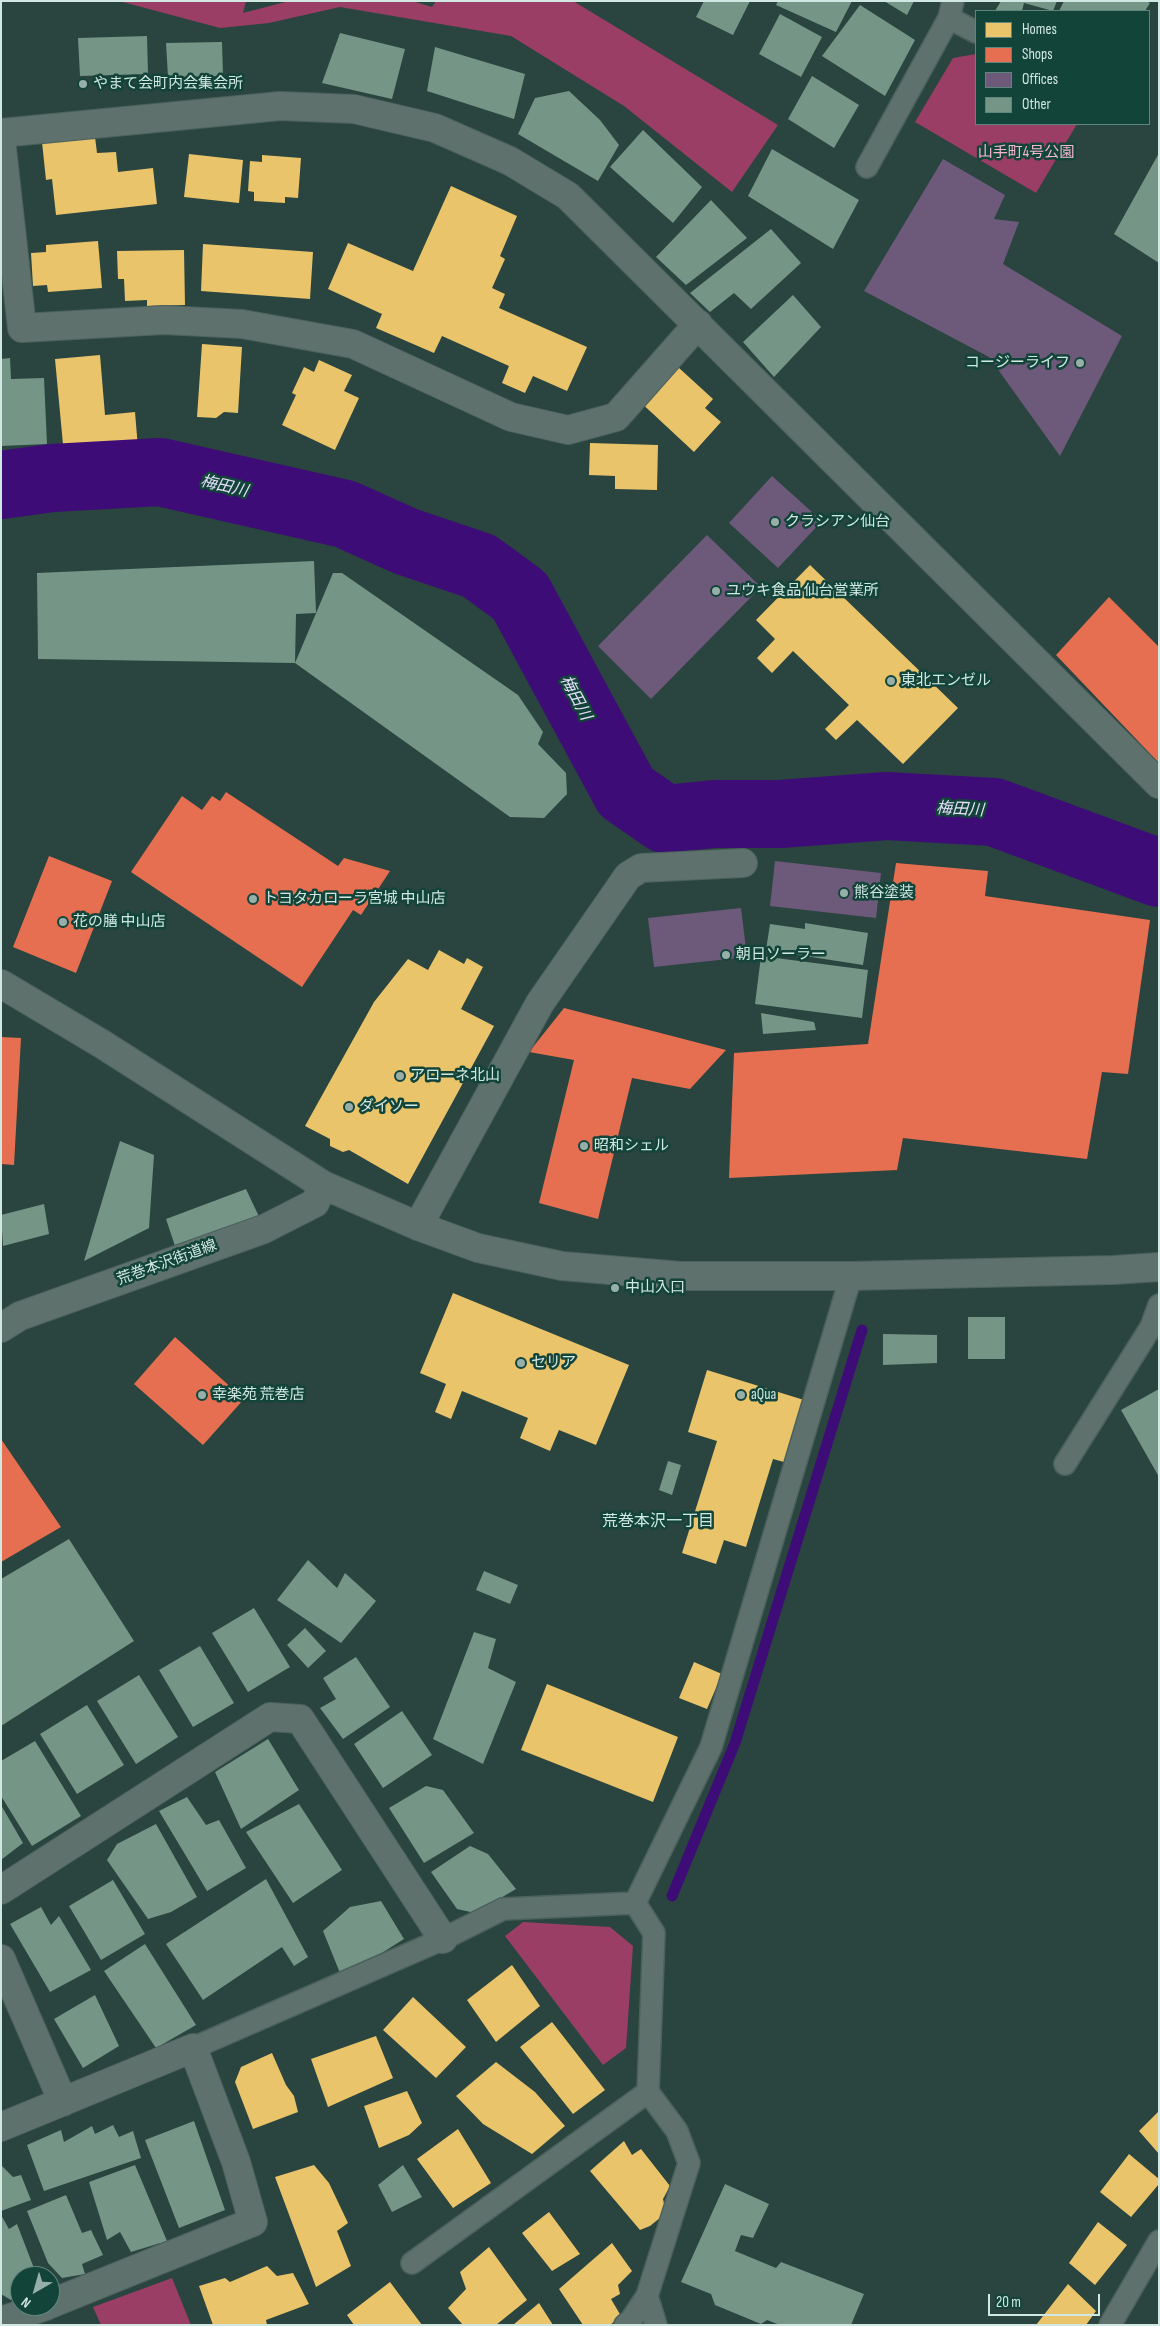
<!DOCTYPE html>
<meta charset="utf-8">
<style>
body{margin:0}
#map{position:relative;width:1160px;height:2326px;overflow:hidden;background:#2a443f;font-family:"Sofia Sans Condensed",sans-serif}
canvas{display:block}
.frame{position:absolute;inset:0;border:2px solid #d0e8e1;pointer-events:none}
.legend{position:absolute;left:975px;top:10px;width:175px;height:115px;box-sizing:border-box;background:#13443a;border:1px solid #5f867d;margin:0;padding:6px 9px;list-style:none;font-size:15px;color:#d0e8e1}
.legend li{display:flex;align-items:center;gap:10px;height:25px}
.legend b{width:25px;border:1px solid #5f867d}
.north{position:absolute;left:10px;top:2266px;width:50px;height:50px;box-sizing:border-box;background:#13443a;border:1px solid #5f867d;border-radius:50%;rotate:218deg;font-size:14px;font-weight:700;line-height:20px;text-align:center;color:#d0e8e1}
.north::after{content:'';display:block;margin:auto;width:18px;height:22px;background:#96afa8;clip-path:polygon(50% 0,100% 100%,50% 72%,0 100%)}
.scale{position:absolute;left:988px;top:2294px;width:112px;height:22px;box-sizing:border-box;border:2px solid #d0e8e1;border-top:0;padding-left:6px;font-size:15px;line-height:18px;white-space:nowrap;color:#d0e8e1;-webkit-text-stroke:4px #13443a;paint-order:stroke}
</style>
<div id="map">
<canvas width="1160" height="2326"></canvas>
<div class="frame"></div>
<ul class="legend">
<li><b style="height:14px;background:#e9c46a"></b>Homes</li>
<li><b style="height:14px;background:#e76f51"></b>Shops</li>
<li><b style="height:14px;background:#6d597a"></b>Offices</li>
<li><b style="height:14px;background:#759587"></b>Other</li>
</ul>
<div class="north">N</div>
<div class="scale">20 m</div>
</div>
<script>
const c = document.querySelector('canvas').getContext('2d');
c.lineJoin = 'round';
function fillPath(path, color) {
  c.fillStyle = color;
  c.fill(path, 'evenodd');
}
function shape(rows) {
  const path = new Path2D();
  for (const r of rows) {
    path.moveTo(r[0], r[1]);
    for (let i = 2; i < r.length; i += 2) path.lineTo(r[i], r[i + 1]);
  }
  return path;
}
function strokePath(path, color, width, dash) {
  c.strokeStyle = color;
  c.lineWidth = width;
  c.lineCap = dash ? 'butt' : 'round';
  c.setLineDash(dash || []);
  c.stroke(path);
}
function drawText(font, color, halo, rows, align = 'center') {
  c.font = font + ' "Sofia Sans Condensed","Noto Sans JP",sans-serif';
  c.lineWidth = 5;
  c.setLineDash([]);
  c.textBaseline = 'middle';
  c.strokeStyle = halo;
  c.fillStyle = color;
  for (const [text, x, y, turn = 0] of rows) {
    c.save();
    c.translate(x, y);
    c.rotate((+turn || 0) * Math.PI / 180);
    c.textAlign = isNaN(turn) ? turn : align;
    if (halo) c.strokeText(text, 0, 0);
    c.fillText(text, 0, 0);
    c.restore();
  }
}
fillPath(shape([
 [119,1,246,1,243,13,289,1,412,1,432,7,436,1,573,1,778,125,732,192,624,106,511,36,340,7,269,23,220,28],
 [976,54,976,124,1077,124,1036,193,915,122,953,58],
 [523,1922,610,1927,633,1946,626,2048,603,2065,505,1936],
 [172,2278,191,2325,101,2325,93,2307]
]), '#9a3e66');
fillPath(shape([
 [95,137,97,153,116,152,118,172,153,168,157,204,56,215,52,179,46,180,42,142],
 [189,154,243,160,239,203,184,197],
 [262,155,301,158,298,198,285,197,285,203,254,201,254,192,248,191,250,161,262,162],
 [451,186,517,216,500,256,505,259,492,288,505,294,499,308,587,347,567,391,533,376,525,393,502,383,509,366,442,336,434,353,376,328,382,314,328,289,348,243,413,271],
 [98,241,102,288,48,292,47,285,33,286,31,253,46,252,46,245],
 [203,244,313,252,310,299,201,291],
 [184,250,185,305,147,306,147,300,125,301,124,279,118,279,117,251],
 [202,344,242,347,238,413,224,412,216,418,197,417],
 [100,355,105,415,135,412,139,460,65,466,55,359],
 [319,360,352,375,344,391,359,398,335,450,282,425,296,395,292,393,304,367,314,372],
 [678,367,713,399,705,408,721,422,694,452,637,399],
 [590,443,658,445,657,490,615,489,615,476,589,475],
 [810,565,958,708,903,764,857,720,836,740,825,729,849,705,793,651,772,673,757,658,775,639,756,620],
 [439,950,464,964,467,958,483,967,461,1009,494,1026,408,1184,349,1150,343,1152,330,1146,330,1139,305,1126,374,1002,408,959,428,970],
 [453,1293,629,1365,596,1445,559,1430,550,1451,520,1438,528,1418,462,1391,451,1419,435,1412,446,1384,420,1373],
 [707,1370,804,1400,784,1462,773,1459,746,1547,724,1540,716,1564,682,1553,717,1441,688,1432],
 [694,1662,722,1674,707,1709,679,1698],
 [547,1684,678,1737,653,1802,521,1750],
 [512,1965,540,2006,496,2042,467,2000],
 [413,1997,466,2047,436,2078,383,2030],
 [552,2022,605,2090,573,2114,520,2047],
 [376,2036,393,2078,328,2107,311,2059],
 [272,2053,286,2085,294,2096,298,2112,253,2129,235,2082,241,2067],
 [496,2062,535,2092,565,2126,532,2154,483,2124,456,2096],
 [407,2091,422,2123,409,2135,379,2148,364,2106],
 [1159,2111,1159,2154,1139,2131],
 [458,2129,491,2183,453,2208,417,2159],
 [624,2141,632,2155,641,2149,670,2186,663,2199,666,2213,650,2226,640,2230,590,2171],
 [1129,2154,1159,2179,1159,2184,1131,2217,1100,2192],
 [314,2165,329,2183,348,2223,337,2231,351,2266,316,2287,275,2177],
 [549,2212,580,2254,552,2271,522,2233],
 [1098,2222,1127,2245,1095,2285,1069,2263],
 [612,2243,632,2271,618,2285,620,2294,611,2299,621,2316,610,2325,583,2325,559,2289],
 [489,2247,527,2300,496,2325,463,2325,448,2308,466,2289,460,2272],
 [267,2266,277,2276,293,2273,309,2304,266,2320,267,2325,213,2325,199,2286,225,2278,230,2282],
 [390,2282,422,2325,354,2325,347,2315],
 [1068,2284,1096,2311,1086,2325,1036,2325],
 [539,2303,553,2325,513,2325]
]), '#e9c46a');
fillPath(shape([
 [1109,597,1159,647,1159,763,1056,655],
 [226,792,338,866,344,858,390,871,361,915,353,910,302,987,131,872,182,796,202,810,212,796,220,801],
 [49,856,112,881,76,973,13,947],
 [896,863,988,871,985,896,1150,920,1128,1074,1102,1072,1087,1159,903,1138,897,1170,729,1178,734,1053,868,1044],
 [564,1008,726,1050,690,1089,632,1078,598,1219,539,1203,574,1060,529,1052],
 [1,1037,21,1038,14,1165,1,1164],
 [175,1337,244,1399,203,1445,134,1384],
 [1,1439,61,1527,1,1562]
]), '#e76f51');
fillPath(shape([
 [943,159,1005,195,994,219,1019,222,1003,264,1122,336,1060,456,989,357,864,291],
 [772,476,822,521,778,568,729,523],
 [707,535,761,587,651,699,598,646],
 [775,861,881,873,876,918,770,906],
 [741,908,747,957,654,967,648,918]
]), '#6d597a');
strokePath(shape([
 [672,1896,735,1743,862,1330]
]), '#3e0c76', 11);
strokePath(shape([
 [1,485,52,478,160,472,345,514,405,541,479,566,520,596,626,792,665,819,714,814,780,814,887,806,994,812,1159,873]
]), '#3e0c76', 68);
fillPath(shape([
 [704,1,750,1,733,35,696,17],
 [778,1,852,1,836,32,776,5],
 [884,1,914,1,907,15],
 [1001,1,1057,1,1053,11,1024,3,1022,11,995,11],
 [1064,1,1146,1,1150,3,1145,11,1059,11],
 [860,5,915,40,885,96,822,56],
 [780,14,822,37,801,77,759,54],
 [340,33,405,49,392,99,322,83],
 [147,36,148,74,80,76,78,38],
 [222,42,223,76,168,77,166,43],
 [435,47,525,74,514,119,427,91],
 [812,76,859,105,834,148,788,119],
 [569,91,600,120,619,145,598,181,518,134,535,98],
 [643,130,702,187,673,223,610,167],
 [772,149,859,200,833,249,748,196],
 [1159,153,1159,263,1114,234],
 [711,200,747,238,686,285,656,257],
 [771,229,801,263,751,309,734,293,710,312,690,293],
 [793,295,821,327,774,377,743,342],
 [10,358,11,379,44,378,47,444,1,446,1,359],
 [314,561,316,613,296,614,295,663,38,659,37,573],
 [333,573,342,573,518,695,543,732,538,744,566,773,567,794,544,818,510,817,295,663],
 [805,923,868,933,863,965,766,950,770,924,805,929],
 [761,956,868,970,862,1018,755,1004],
 [761,1013,814,1022,816,1030,763,1034],
 [120,1141,154,1155,149,1228,84,1261],
 [246,1189,262,1223,177,1252,166,1219],
 [44,1204,49,1234,3,1246,1,1215],
 [968,1317,1005,1317,1005,1359,968,1359],
 [883,1334,937,1335,937,1363,883,1365],
 [1159,1389,1159,1477,1121,1410],
 [668,1461,681,1465,672,1495,659,1490],
 [69,1539,134,1641,1,1726,1,1579],
 [308,1560,337,1588,345,1573,376,1601,341,1643,277,1600],
 [484,1571,518,1585,510,1604,476,1590],
 [254,1608,290,1667,248,1692,212,1633],
 [305,1628,326,1651,308,1668,287,1645],
 [474,1632,496,1639,488,1668,516,1682,483,1764,433,1739],
 [200,1646,234,1703,193,1727,159,1670],
 [356,1657,390,1707,343,1739,320,1708,336,1699,323,1678],
 [139,1675,178,1737,136,1764,97,1701],
 [87,1705,124,1765,77,1794,40,1734],
 [402,1711,432,1755,383,1788,354,1744],
 [268,1739,299,1790,241,1829,215,1772],
 [35,1741,81,1816,32,1846,1,1796,1,1761],
 [426,1786,443,1790,474,1833,424,1863,389,1808],
 [187,1797,206,1825,219,1820,246,1868,207,1891,159,1811],
 [299,1804,342,1870,293,1903,246,1832],
 [1,1805,23,1843,1,1860],
 [156,1824,197,1897,171,1912,148,1919,107,1860,117,1844],
 [470,1846,488,1854,516,1889,475,1913,457,1909,431,1872],
 [266,1879,308,1957,294,1966,282,1947,203,2000,166,1944],
 [113,1880,145,1934,101,1960,69,1906],
 [381,1901,404,1939,342,1978,323,1931,350,1907],
 [41,1907,51,1925,59,1916,91,1970,50,1992,10,1924],
 [145,1944,196,2025,156,2048,104,1971],
 [95,1995,119,2046,83,2068,54,2019],
 [194,2121,225,2210,179,2228,145,2140],
 [113,2125,119,2137,133,2131,141,2158,44,2191,27,2145,61,2130,64,2142,92,2126,95,2134],
 [1,2165,13,2177,21,2175,31,2200,1,2211],
 [135,2165,167,2241,131,2252,120,2232,107,2240,89,2182],
 [403,2165,422,2197,392,2212,378,2185],
 [725,2184,769,2204,753,2238,741,2235,735,2251,776,2268,781,2262,864,2294,851,2325,780,2325,767,2320,761,2324,715,2305,711,2294,681,2282],
 [66,2195,82,2233,91,2230,103,2255,82,2264,85,2274,62,2278,48,2263,27,2211],
 [1,2215,9,2229,17,2224,37,2276,20,2276,20,2294,11,2300,1,2294]
]), '#759587');
const service = shape([
 [953,1,949,18,976,32],
 [867,167,949,18],
 [1065,1464,1151,1327,1159,1305],
 [635,1903,711,1747,851,1276],
 [193,2048,443,1939,503,1909,635,1903,654,1933,648,2092,677,2131,689,2163,647,2296,631,2320,625,2325],
 [412,2263,648,2092],
 [647,2296,656,2325],
 [1110,2325,1159,2241]
]);
const minor = shape([
 [1,133,280,106,354,109,435,128,510,161,568,196,1159,784],
 [1,140,22,328,164,320,242,324,353,344,511,417,568,430,616,417,698,324],
 [418,1226,540,1003,628,876,641,868,743,863],
 [1,1328,20,1316,264,1229,315,1203,323,1185],
 [1,1890,270,1717,300,1719,443,1939],
 [1,1959,63,2102],
 [1,2127,193,2048,236,2162,253,2222,50,2304],
 [1,2321,46,2306]
]);
const tertiary = shape([
 [1,984,102,1044,323,1185,418,1226,478,1248,562,1266,681,1276,851,1276,1114,1270,1159,1267]
]);
strokePath(service, '#4b615d', 24);
strokePath(minor, '#4b615d', 30);
strokePath(tertiary, '#4b615d', 30);
strokePath(service, '#5f716d', 21);
strokePath(minor, '#5f716d', 28);
strokePath(tertiary, '#5f716d', 28);
for (const [x, y, r, color] of [
 [83,84,5,"#96afa8"],
 [1080,363,5,"#96afa8"],
 [775,522,5,"#96afa8"],
 [716,591,5,"#96afa8"],
 [891,681,5,"#96afa8"],
 [844,893,5,"#96afa8"],
 [253,899,5,"#96afa8"],
 [63,922,5,"#96afa8"],
 [726,955,5,"#96afa8"],
 [400,1076,5,"#96afa8"],
 [349,1107,5,"#96afa8"],
 [584,1146,5,"#96afa8"],
 [615,1288,5,"#96afa8"],
 [521,1363,5,"#96afa8"],
 [202,1395,5,"#96afa8"],
 [741,1395,5,"#96afa8"]
]) {
  const dot = new Path2D();
  dot.arc(x, y, r, 0, 2 * Math.PI);
  c.fillStyle = color;
  c.fill(dot);
  strokePath(dot, '#13443a', 2);
}
drawText('15px', '#d0e8e1', '#13443a', [
 ["やまて会町内会集会所",93,84],
 ["コージーライフ",1070,363,"right"],
 ["クラシアン仙台",785,522],
 ["ユウキ食品 仙台営業所",726,591],
 ["東北エンゼル",901,681],
 ["熊谷塗装",854,893],
 ["トヨタカローラ宮城 中山店",263,899],
 ["花の膳 中山店",73,922],
 ["朝日ソーラー",736,955],
 ["アローネ北山",410,1076],
 ["ダイソー",359,1107],
 ["昭和シェル",594,1146],
 ["中山入口",625,1288],
 ["セリア",531,1363],
 ["幸楽苑 荒巻店",212,1395],
 ["aQua",751,1395]
], 'left');
drawText('15px', '#f7b7cc', '#13443a', [
 ["山手町4号公園",1026,153]
]);
drawText('15px', '#d0e8e1', '#13443a', [
 ["荒巻本沢街道線",167,1263,-20]
]);
drawText('italic 16px', '#e7e0fc', '#13443a', [
 ["梅田川",224,487,13],
 ["梅田川",575,698,62],
 ["梅田川",960,810,3]
]);
drawText('16px', '#d0e8e1', '#13443a', [
 ["荒巻本沢一丁目",658,1522]
]);
</script>
